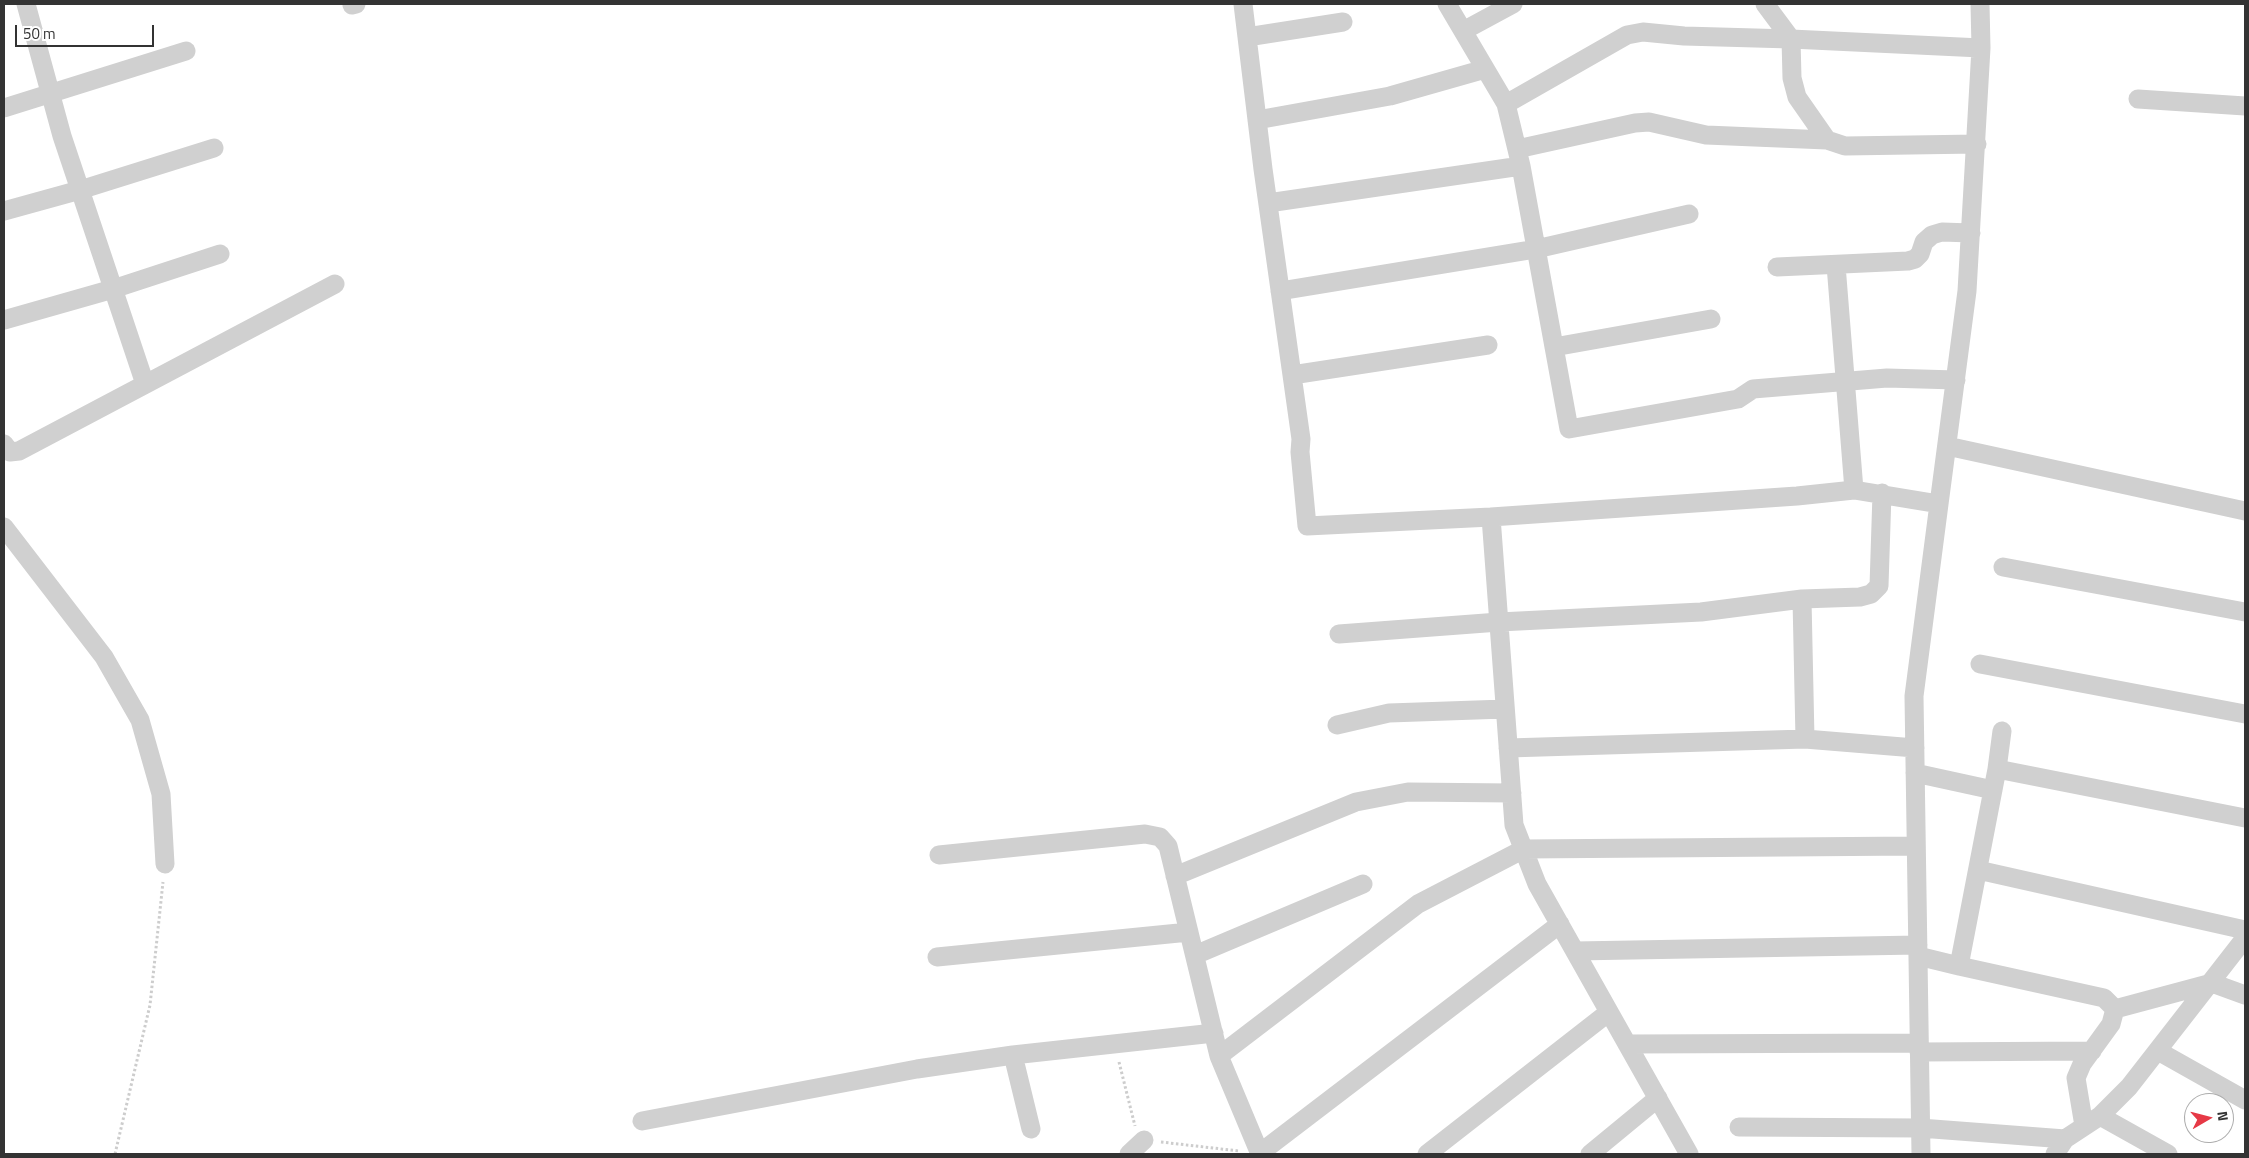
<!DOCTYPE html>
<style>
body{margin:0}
#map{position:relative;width:2249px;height:1158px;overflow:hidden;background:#fff;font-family:"Titillium Web",sans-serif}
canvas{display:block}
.frame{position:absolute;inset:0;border:5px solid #333;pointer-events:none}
.north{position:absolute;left:2184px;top:1093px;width:50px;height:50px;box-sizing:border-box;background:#fff;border:1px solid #adadad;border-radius:50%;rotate:82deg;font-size:14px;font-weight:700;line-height:20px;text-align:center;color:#333}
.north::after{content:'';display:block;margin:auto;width:18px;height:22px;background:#e63946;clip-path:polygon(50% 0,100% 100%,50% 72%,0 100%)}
.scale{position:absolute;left:15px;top:25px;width:139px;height:22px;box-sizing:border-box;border:2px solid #333;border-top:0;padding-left:6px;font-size:15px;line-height:18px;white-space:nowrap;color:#333;-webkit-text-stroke:4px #fff;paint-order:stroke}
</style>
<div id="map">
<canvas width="2249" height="1158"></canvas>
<div class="frame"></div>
<div class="north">N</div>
<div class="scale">50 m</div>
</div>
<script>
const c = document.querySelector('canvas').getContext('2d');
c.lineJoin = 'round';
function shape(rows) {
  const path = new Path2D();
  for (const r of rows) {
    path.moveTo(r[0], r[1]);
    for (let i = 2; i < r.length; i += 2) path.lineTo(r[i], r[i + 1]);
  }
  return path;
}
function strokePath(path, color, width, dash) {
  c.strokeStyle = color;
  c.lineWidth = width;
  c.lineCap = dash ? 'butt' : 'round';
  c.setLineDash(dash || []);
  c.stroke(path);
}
strokePath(shape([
 [1119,1062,1135,1126],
 [1161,1142,1239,1151],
 [115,1154,150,1005,163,882]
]), '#cdcdcd', 3, [2.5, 2.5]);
strokePath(shape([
 [26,4,62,136,145,384],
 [1243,4,1263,169,1301,439,1300,452,1307,526,1491,517,1797,496,1854,490,1939,504,1914,696,1921,1154],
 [1447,4,1506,104,1521,166,1569,429,1738,399,1753,389,1887,378,1956,380],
 [1765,4,1791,39,1981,48,1967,291,1939,504],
 [1980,4,1981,48],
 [352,5,356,4],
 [1463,31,1513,4],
 [1247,37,1343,22],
 [2138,99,2245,106],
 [1506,104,1627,35,1643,32,1684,36,1791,39,1792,78,1797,97,1827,140,1845,146,1977,144],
 [4,108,186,51],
 [1257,120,1390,96,1485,69],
 [1517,149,1635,123,1649,122,1706,135,1827,140],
 [1268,203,1521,166],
 [4,211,80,190,214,148],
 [1836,265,1854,490],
 [1777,267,1908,261,1915,259,1920,254,1924,242,1932,235,1942,232,1971,233],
 [1280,291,1536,249,1689,214],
 [4,320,113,289,220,254],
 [1554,347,1711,319],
 [1292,375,1488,345],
 [4,444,10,452,19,451,335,284],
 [1947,446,2245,511],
 [1491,517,1514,825,1537,884,1689,1154],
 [4,527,104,657,140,720,161,794,165,864],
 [2003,567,2245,612],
 [1802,599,1805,739],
 [1339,634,1499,622,1701,612,1802,599,1860,597,1871,594,1879,586,1882,493],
 [1980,664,2245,714],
 [1337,725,1389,713,1505,709],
 [1508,748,1805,739,1915,748],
 [1997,769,2245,818],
 [1915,773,1993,790],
 [939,855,1145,834,1160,837,1168,846,1219,1056,1418,904,1524,849,1916,846],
 [1978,870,2245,930],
 [1175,876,1356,802,1408,792,1512,793],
 [1575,951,1918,945],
 [1195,955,1363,884],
 [1918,956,1959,966,1997,769,2002,731],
 [937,957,1189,932],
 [1959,966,2104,998,2115,1009,2111,1024,2082,1064,2076,1078,2084,1126],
 [2115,1009,2212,983,2245,995],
 [1627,1044,1919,1043],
 [2158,1051,2245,1100],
 [1919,1052,2092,1051],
 [1013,1055,1031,1129],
 [1219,1056,1260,1154],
 [2100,1116,2168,1154],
 [642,1121,917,1069,1013,1055,1214,1033],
 [1739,1127,1920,1128,2065,1139],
 [1260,1153,1560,924],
 [1129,1154,1144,1140],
 [1427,1154,1609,1012],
 [1590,1154,1658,1098],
 [2055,1154,2065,1139,2100,1116,2129,1087,2245,938]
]), '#d0d0d0', 19);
</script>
